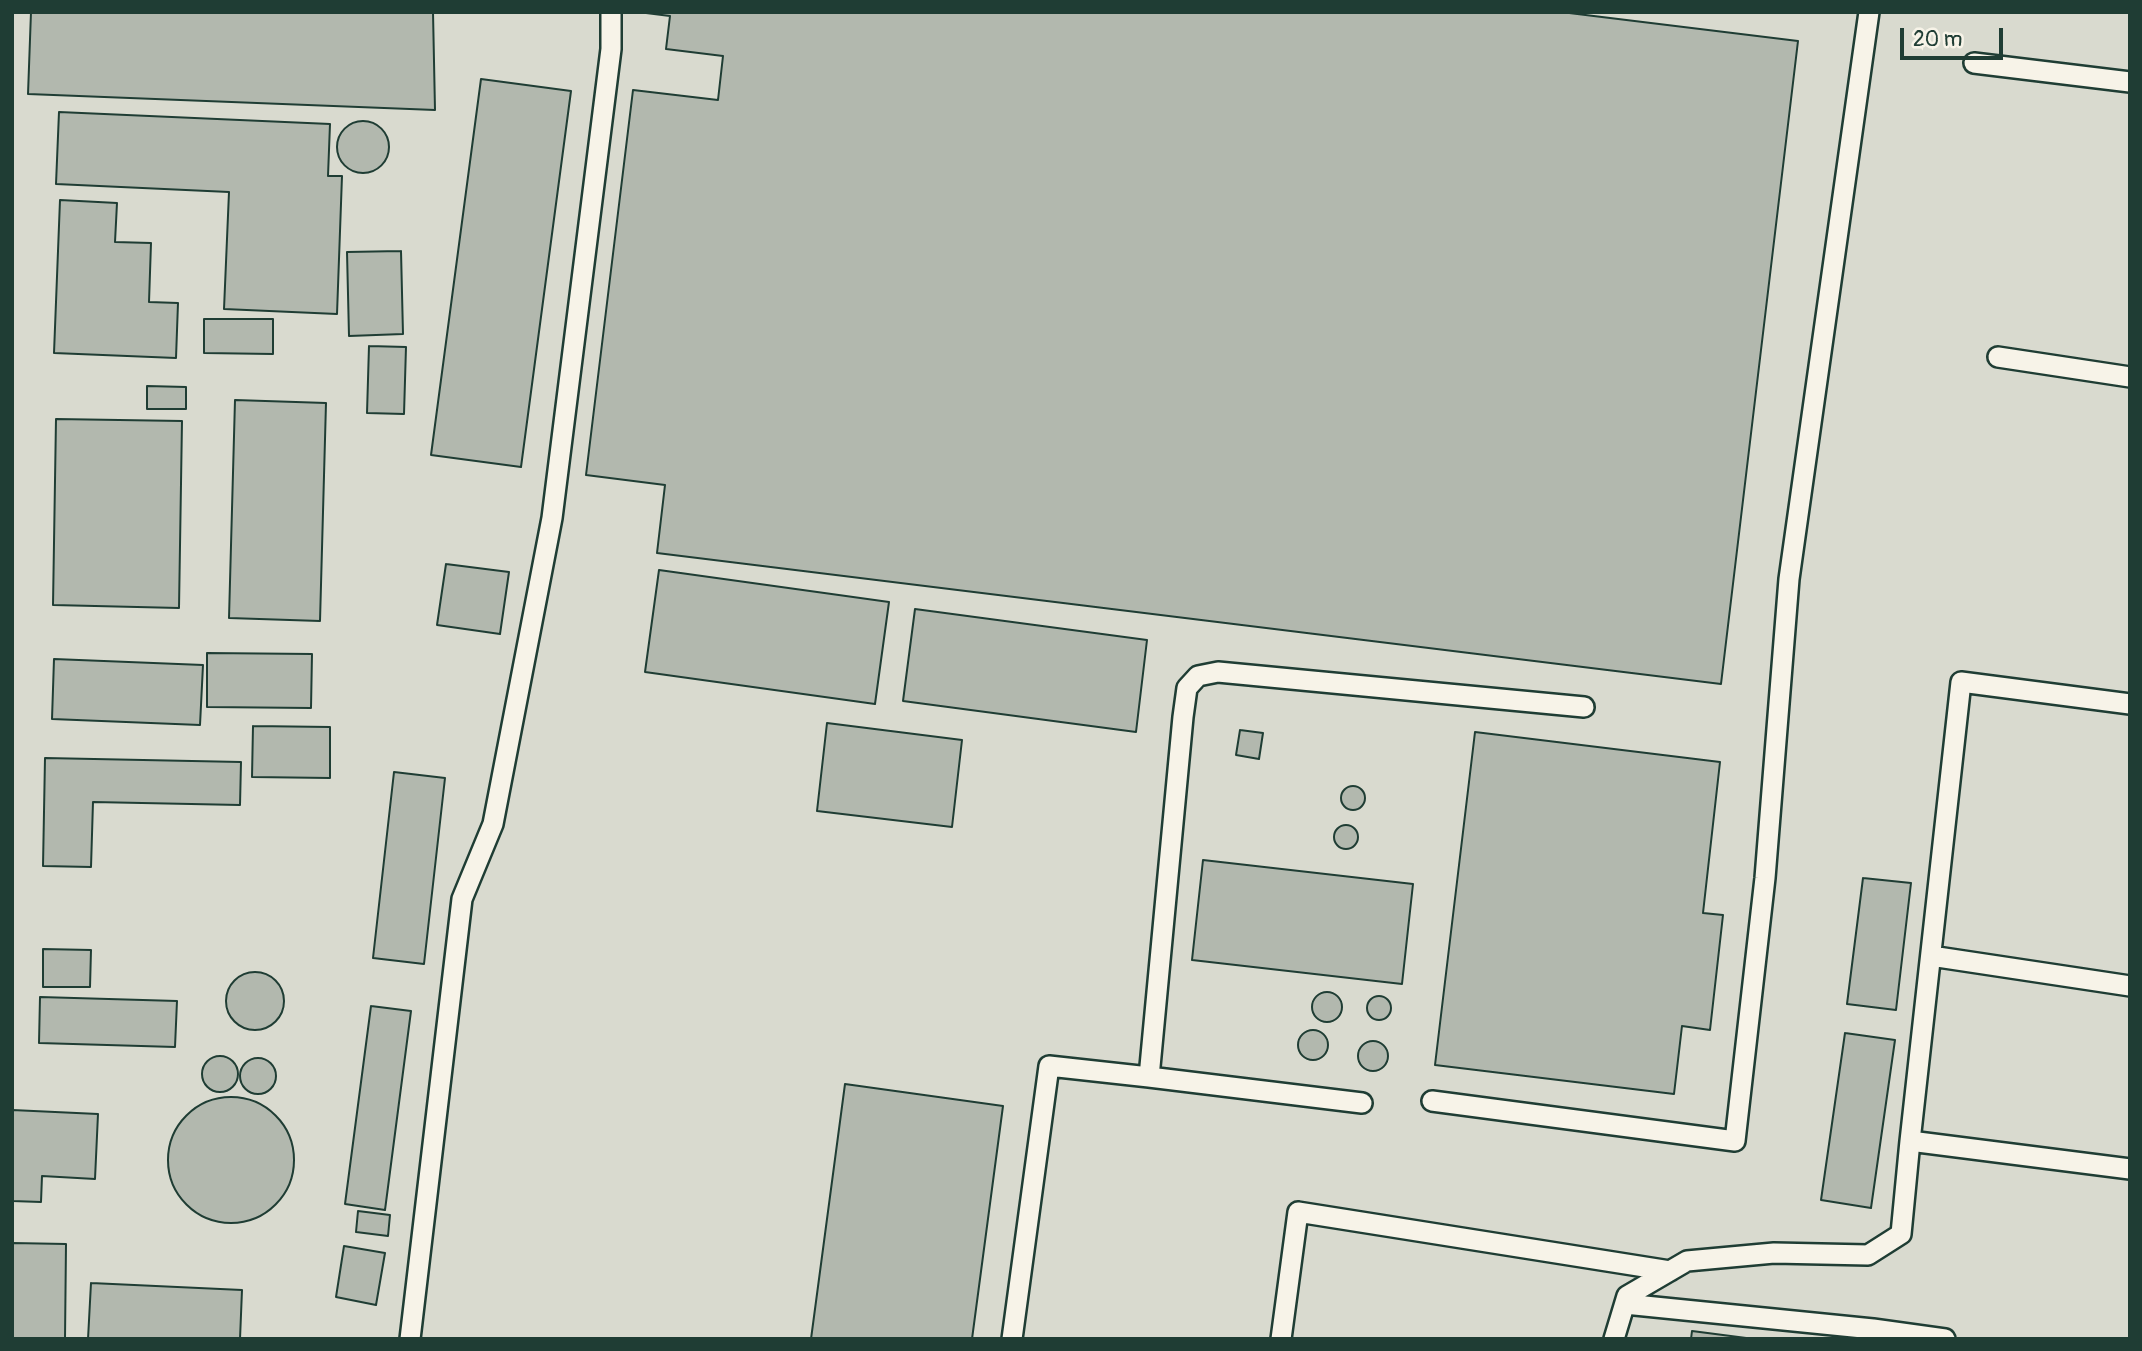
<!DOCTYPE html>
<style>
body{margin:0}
#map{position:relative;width:2142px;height:1351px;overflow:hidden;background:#eae8dd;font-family:Pangolin,sans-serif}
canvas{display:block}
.frame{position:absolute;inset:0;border:14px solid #1f3d34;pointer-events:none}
.scale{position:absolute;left:1900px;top:28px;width:103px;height:32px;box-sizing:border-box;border:4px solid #1f3d34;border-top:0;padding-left:9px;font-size:21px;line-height:24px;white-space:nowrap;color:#1f3d34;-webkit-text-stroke:5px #f7f3e8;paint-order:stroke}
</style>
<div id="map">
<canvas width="2142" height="1351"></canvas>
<div class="frame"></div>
<div class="scale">20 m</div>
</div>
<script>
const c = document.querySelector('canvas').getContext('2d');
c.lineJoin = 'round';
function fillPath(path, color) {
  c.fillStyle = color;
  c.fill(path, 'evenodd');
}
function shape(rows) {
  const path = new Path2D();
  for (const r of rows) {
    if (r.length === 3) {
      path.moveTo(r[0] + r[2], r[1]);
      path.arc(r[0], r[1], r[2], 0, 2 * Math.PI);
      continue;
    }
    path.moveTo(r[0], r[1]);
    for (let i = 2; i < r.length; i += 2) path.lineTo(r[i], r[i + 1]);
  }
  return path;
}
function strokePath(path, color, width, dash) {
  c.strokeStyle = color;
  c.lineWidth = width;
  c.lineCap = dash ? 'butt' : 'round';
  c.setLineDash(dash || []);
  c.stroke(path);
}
fillPath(shape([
 [12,12,2130,12,2130,1339,12,1339]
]), '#d9dacf');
const building = shape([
 [31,12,433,12,435,110,28,94,31,12],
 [638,12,1561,12,1798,41,1721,684,657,553,665,485,586,475,633,90,718,100,723,56,666,49,670,16,638,12],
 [481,79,571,91,521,467,431,455,481,79],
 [59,112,330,124,328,176,342,176,337,314,224,309,229,192,56,184,59,112],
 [363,147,26],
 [60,200,117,203,115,242,151,243,149,302,178,303,176,358,54,353,60,200],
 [401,251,403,334,349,336,347,252,401,251],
 [204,319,273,319,273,354,204,353,204,319],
 [369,346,406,347,404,414,367,413,369,346],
 [147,386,186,387,186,409,147,409,147,386],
 [235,400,326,403,320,621,229,618,235,400],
 [56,419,182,421,179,608,53,605,56,419],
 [446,564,509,572,500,634,437,625,446,564],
 [659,570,889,602,875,704,645,672,659,570],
 [915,609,1147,640,1136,732,903,701,915,609],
 [207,653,312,654,311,708,207,707,207,653],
 [54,659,203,665,200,725,52,719,54,659],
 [827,723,962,740,952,827,817,811,827,723],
 [253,726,330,727,330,778,252,777,253,726],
 [1240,730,1263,733,1259,759,1236,755,1240,730],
 [1475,732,1720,762,1703,913,1723,915,1710,1030,1682,1026,1674,1094,1435,1065,1475,732],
 [45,758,241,762,240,805,93,802,91,867,43,866,45,758],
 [394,772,445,778,424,964,373,958,394,772],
 [1353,798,12],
 [1346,837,12],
 [1203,860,1413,884,1402,984,1192,960,1203,860],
 [1863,878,1911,883,1896,1010,1847,1004,1863,878],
 [43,949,91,950,90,987,43,987,43,949],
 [255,1001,29],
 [1327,1007,15],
 [1379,1008,12],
 [40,997,177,1001,175,1047,39,1043,40,997],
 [371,1006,411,1011,385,1210,345,1204,371,1006],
 [1313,1045,15],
 [1845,1033,1895,1040,1871,1208,1821,1200,1845,1033],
 [1373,1056,15],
 [220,1074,18],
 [258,1076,18],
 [845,1084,1003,1106,972,1339,811,1339,845,1084],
 [231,1160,63],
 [12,1110,98,1114,95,1179,42,1176,41,1202,12,1201,12,1110],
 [358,1211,390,1215,388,1236,356,1232,358,1211],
 [12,1243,66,1244,65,1339,12,1339,12,1243],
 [344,1246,385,1253,376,1305,336,1297,344,1246],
 [91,1283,242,1290,240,1339,88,1339,91,1283],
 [1692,1331,1754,1339,1691,1339,1692,1331]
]);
fillPath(building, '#b2b8ae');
strokePath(building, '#1f3d34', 2);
const lane = shape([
 [1974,63,2130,82],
 [1998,357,2130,377],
 [1931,956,2130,986],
 [1149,1077,1362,1103],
 [1432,1101,1735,1141,1765,878,1789,579,1869,12],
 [1910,1141,1961,682,2130,704],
 [1625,1304,1873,1329,1945,1339],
 [410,1339,462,899,493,824,552,518,611,49,611,12],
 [1012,1339,1049,1066,1149,1077,1183,717,1187,688,1198,676,1218,672,1584,707],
 [1281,1339,1298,1212,1670,1271],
 [1614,1339,1627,1296,1687,1261,1774,1253,1868,1255,1901,1234,1910,1141,2130,1169]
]);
strokePath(lane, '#1f3d34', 24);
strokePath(lane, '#f7f3e8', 19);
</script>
